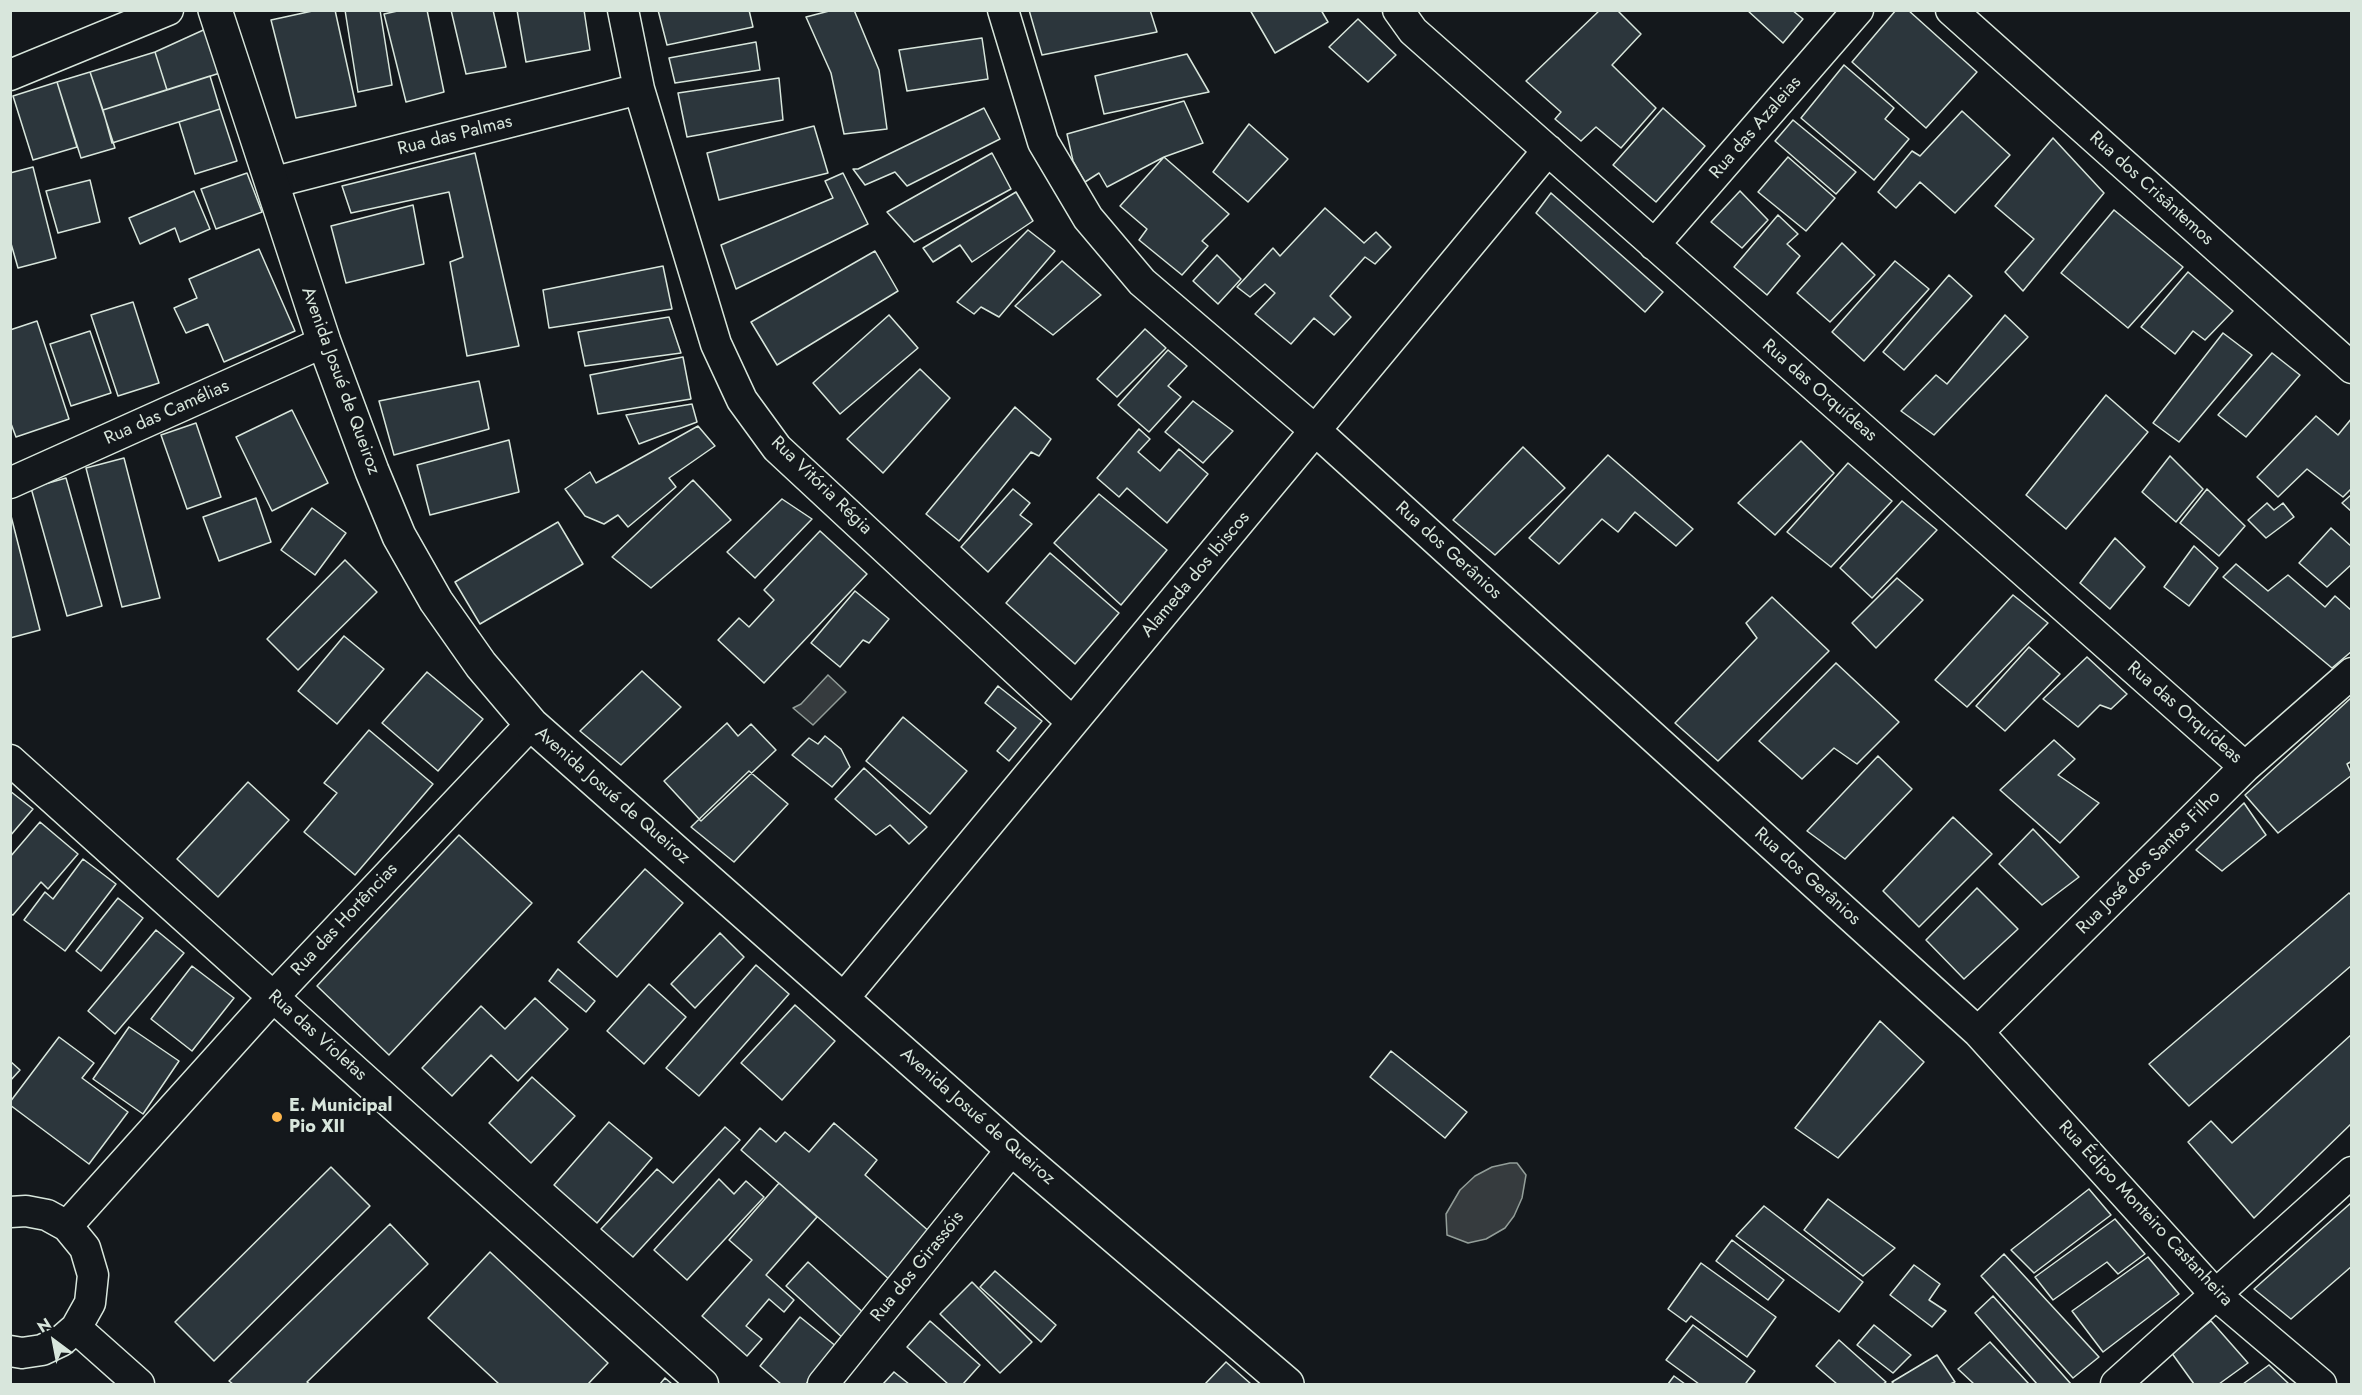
<!DOCTYPE html>
<meta charset="utf-8">
<style>
body{margin:0}
#map{position:relative;width:2362px;height:1395px;overflow:hidden;background:#14181c;font-family:Jost,sans-serif}
canvas{display:block}
.frame{position:absolute;inset:0;border:12px solid #d8e6dc;pointer-events:none}
.north{position:absolute;left:24px;top:1311px;width:60px;height:60px;-webkit-text-stroke:4px #14181c;paint-order:stroke;rotate:328deg;font-size:16px;font-weight:700;line-height:24px;text-align:center;color:#d8e6dc}
.north::after{content:'';display:block;margin:auto;width:21px;height:27px;background:#d8e6dc;clip-path:polygon(50% 0,100% 100%,50% 72%,0 100%)}
</style>
<div id="map">
<canvas width="2362" height="1395"></canvas>
<div class="frame"></div>
<div class="north">N</div>
</div>
<script>
const c = document.querySelector('canvas').getContext('2d');
c.lineJoin = 'round';
function fillPath(path, color) {
  c.fillStyle = color;
  c.fill(path, 'evenodd');
}
function shape(rows) {
  const path = new Path2D();
  for (const r of rows) {
    path.moveTo(r[0], r[1]);
    for (let i = 2; i < r.length; i += 2) path.lineTo(r[i], r[i + 1]);
  }
  return path;
}
function strokePath(path, color, width, dash) {
  c.strokeStyle = color;
  c.lineWidth = width;
  c.lineCap = dash ? 'butt' : 'round';
  c.setLineDash(dash || []);
  c.stroke(path);
}
function drawText(font, color, halo, rows, align = 'center') {
  c.font = font + ' Jost,sans-serif';
  c.lineWidth = 4.5;
  c.setLineDash([]);
  c.textBaseline = 'middle';
  c.strokeStyle = halo;
  c.fillStyle = color;
  for (const [text, x, y, turn = 0] of rows) {
    c.save();
    c.translate(x, y);
    c.rotate((+turn || 0) * Math.PI / 180);
    c.textAlign = isNaN(turn) ? turn : align;
    if (halo) c.strokeText(text, 0, 0);
    c.fillText(text, 0, 0);
    c.restore();
  }
}
const water = shape([
 [828,675,846,692,813,725,793,708,801,704,828,675],
 [1510,1163,1517,1163,1526,1175,1522,1198,1514,1216,1505,1228,1486,1239,1468,1243,1447,1235,1446,1214,1460,1190,1475,1176,1492,1167,1510,1163]
]);
fillPath(water, '#363b3e');
strokePath(water, '#939e99', 1.5);
const building = shape([
 [317,10,335,10,356,106,296,118,271,20,317,10],
 [345,10,380,10,392,85,358,92,345,10],
 [402,10,427,10,444,92,406,102,384,14,402,10],
 [451,10,493,10,506,67,466,74,451,10],
 [517,10,584,10,590,50,526,62,517,10],
 [658,10,749,10,753,27,667,45,658,10],
 [833,10,854,10,879,70,887,129,844,134,831,73,806,17,833,10],
 [1029,10,1150,10,1157,32,1042,55,1029,10],
 [1250,10,1321,10,1328,22,1275,53,1250,10],
 [1600,10,1617,10,1641,34,1612,65,1656,108,1621,148,1596,127,1581,141,1555,119,1561,112,1526,81,1600,10],
 [1747,10,1792,10,1803,19,1783,43,1747,10],
 [1896,10,1908,10,1977,72,1926,128,1852,62,1896,10],
 [1358,19,1396,55,1368,82,1329,47,1358,19],
 [210,27,223,72,167,90,155,52,210,27],
 [982,38,988,79,907,91,899,50,982,38],
 [756,42,760,70,675,83,669,58,756,42],
 [155,52,167,90,103,110,90,72,155,52],
 [1187,54,1209,92,1104,114,1095,76,1187,54],
 [1844,65,1894,108,1885,119,1909,139,1874,180,1801,118,1844,65],
 [90,72,115,148,81,158,57,82,90,72],
 [210,76,220,109,112,143,103,110,210,76],
 [779,78,783,120,687,137,678,93,779,78],
 [57,82,77,147,33,160,13,96,57,82],
 [1184,101,1203,143,1164,157,1107,187,1099,173,1085,182,1073,161,1067,134,1184,101],
 [984,108,1000,139,907,186,895,172,865,185,853,169,858,169,984,108],
 [1663,108,1705,146,1656,202,1613,165,1663,108],
 [220,109,237,161,195,174,179,122,220,109],
 [1962,111,2010,155,1955,213,1920,182,1896,208,1878,192,1912,151,1920,156,1962,111],
 [1793,120,1856,172,1836,194,1775,141,1793,120],
 [1249,124,1288,159,1248,202,1213,172,1249,124],
 [814,126,828,173,719,200,707,153,814,126],
 [2053,138,2104,193,2023,291,2005,272,2034,239,1995,206,2053,138],
 [475,153,519,346,467,356,450,262,463,257,449,192,351,213,342,186,475,153],
 [992,153,1011,189,914,242,887,212,992,153],
 [1164,157,1229,214,1202,241,1208,246,1182,275,1139,240,1147,229,1120,206,1164,157],
 [1788,157,1835,198,1806,231,1758,192,1788,157],
 [33,167,56,258,18,268,10,240,10,173,33,167],
 [247,173,262,212,216,229,201,189,247,173],
 [843,173,868,224,736,289,721,245,833,198,825,181,843,173],
 [90,180,100,222,58,233,46,191,90,180],
 [194,191,210,229,180,242,175,228,140,244,129,218,194,191],
 [1740,191,1768,220,1742,248,1711,222,1740,191],
 [1016,192,1033,221,972,262,960,245,933,262,923,248,1016,192],
 [1551,193,1663,292,1645,312,1536,213,1551,193],
 [413,205,424,264,346,283,331,226,413,205],
 [1325,208,1364,243,1376,232,1391,247,1375,264,1365,257,1330,296,1351,317,1334,335,1314,318,1291,344,1255,314,1275,293,1265,284,1250,297,1237,287,1273,248,1280,256,1325,208],
 [2114,210,2183,267,2128,328,2061,273,2114,210],
 [1778,215,1798,234,1787,244,1800,256,1767,295,1734,267,1778,215],
 [1028,230,1055,251,999,317,981,307,974,314,957,302,1028,230],
 [1842,243,1875,275,1830,322,1797,293,1842,243],
 [259,249,295,331,224,362,208,324,186,333,174,308,197,298,189,279,259,249],
 [875,251,898,291,777,365,751,322,875,251],
 [1217,255,1241,279,1218,304,1193,281,1217,255],
 [1062,261,1101,295,1053,335,1015,306,1062,261],
 [1895,261,1929,289,1864,361,1832,332,1895,261],
 [663,266,672,309,549,328,543,290,663,266],
 [2188,272,2233,311,2205,340,2193,331,2175,354,2141,327,2188,272],
 [1949,275,1972,296,1904,370,1883,352,1949,275],
 [133,302,159,383,118,396,91,315,133,302],
 [889,315,918,348,840,414,813,383,889,315],
 [2005,315,2028,337,1934,435,1901,411,1936,375,1947,384,2005,315],
 [669,317,681,353,585,366,578,332,669,317],
 [37,321,69,419,16,437,10,421,10,330,37,321],
 [1145,329,1166,348,1117,397,1097,379,1145,329],
 [90,331,111,393,71,406,50,344,90,331],
 [2223,333,2252,355,2179,442,2153,423,2223,333],
 [1168,350,1187,366,1168,386,1181,397,1149,432,1118,405,1168,350],
 [2272,353,2300,375,2246,437,2218,415,2272,353],
 [683,357,691,399,598,414,590,375,683,357],
 [920,369,950,398,883,473,847,439,920,369],
 [479,381,489,429,394,455,379,401,479,381],
 [2106,395,2148,432,2066,529,2026,495,2106,395],
 [1193,401,1233,431,1203,463,1165,432,1193,401],
 [692,404,697,422,639,444,626,415,692,404],
 [1015,407,1051,439,1039,456,1031,452,959,541,926,514,1015,407],
 [292,410,328,483,272,511,236,437,292,410],
 [2316,416,2338,435,2352,418,2352,488,2343,497,2307,469,2278,497,2257,477,2316,416],
 [196,423,221,497,187,509,161,435,196,423],
 [698,426,715,446,669,478,676,487,628,527,618,515,604,524,585,516,565,489,590,472,596,483,698,426],
 [1139,429,1150,439,1138,452,1160,471,1179,449,1208,474,1167,523,1127,488,1119,497,1097,478,1139,429],
 [509,440,519,492,430,515,417,465,509,440],
 [1801,441,1834,473,1775,535,1738,503,1801,441],
 [1523,447,1565,488,1495,555,1453,520,1523,447],
 [1608,455,1693,529,1676,546,1635,512,1618,532,1602,519,1559,564,1529,538,1608,455],
 [2170,456,2203,489,2176,522,2142,492,2170,456],
 [124,458,160,598,122,607,86,468,124,458],
 [1848,463,1892,501,1831,567,1787,532,1848,463],
 [66,478,102,606,67,616,31,488,66,478],
 [693,480,731,520,651,588,612,557,693,480],
 [1013,489,1030,503,1020,515,1032,524,988,572,961,547,1013,489],
 [2207,489,2245,526,2219,556,2180,523,2207,489],
 [1099,494,1167,550,1121,605,1054,543,1099,494],
 [2352,494,2352,512,2342,503,2352,494],
 [256,498,271,542,219,561,203,517,256,498],
 [782,499,812,519,755,578,727,552,782,499],
 [1902,501,1937,530,1872,598,1840,568,1902,501],
 [2267,503,2274,510,2283,503,2294,517,2266,538,2248,520,2267,503],
 [312,508,346,533,315,575,281,550,312,508],
 [10,512,40,630,10,638,10,512],
 [558,522,583,564,480,624,455,582,558,522],
 [2331,528,2352,547,2352,564,2327,587,2299,563,2331,528],
 [820,531,867,574,764,683,718,640,739,618,749,627,774,600,764,590,820,531],
 [2115,538,2145,567,2110,609,2080,583,2115,538],
 [2194,546,2218,568,2189,606,2164,587,2194,546],
 [1050,553,1119,613,1075,664,1006,603,1050,553],
 [345,560,377,592,298,670,267,639,345,560],
 [2236,564,2268,591,2288,575,2325,607,2335,596,2352,611,2352,651,2332,668,2223,577,2236,564],
 [1897,578,1923,600,1876,648,1852,623,1897,578],
 [855,591,889,619,869,643,863,640,840,667,811,643,855,591],
 [2013,595,2048,623,1967,707,1935,680,2013,595],
 [1772,597,1829,651,1718,761,1675,723,1757,638,1746,623,1772,597],
 [344,636,384,669,337,724,298,691,344,636],
 [2029,647,2060,674,2005,731,1976,706,2029,647],
 [2087,657,2127,694,2111,709,2100,705,2078,727,2043,699,2087,657],
 [1836,663,1899,722,1857,764,1834,748,1802,779,1759,741,1836,663],
 [642,671,681,707,621,765,580,731,642,671],
 [427,672,483,719,438,771,382,723,427,672],
 [998,686,1042,721,1009,761,997,751,1016,728,985,703,998,686],
 [2352,697,2352,761,2347,764,2352,775,2278,833,2245,795,2352,697],
 [903,717,967,771,930,814,866,761,903,717],
 [727,723,738,736,751,724,776,750,701,821,664,781,727,723],
 [369,730,433,784,355,875,304,832,337,793,324,783,369,730],
 [825,736,841,749,850,767,832,787,792,755,809,738,818,744,825,736],
 [2054,740,2075,759,2058,775,2099,803,2060,843,2000,790,2054,740],
 [1878,756,1912,789,1845,859,1807,831,1878,756],
 [864,768,927,827,909,844,890,825,876,835,835,799,864,768],
 [749,771,788,804,734,862,691,827,749,771],
 [248,782,289,820,218,897,177,859,248,782],
 [10,791,33,809,10,836,10,791],
 [2244,803,2266,835,2222,871,2196,850,2244,803],
 [1953,817,1992,854,1919,927,1883,891,1953,817],
 [40,822,78,854,48,889,41,882,13,915,10,914,10,857,40,822],
 [2033,829,2079,877,2042,905,1999,864,2033,829],
 [459,835,532,903,389,1055,317,986,459,835],
 [83,859,116,884,65,951,24,920,45,892,53,899,83,859],
 [645,869,683,903,617,977,578,942,645,869],
 [1977,888,2018,929,1964,979,1926,940,1977,888],
 [2349,893,2352,896,2352,965,2189,1106,2149,1064,2349,893],
 [118,898,143,918,101,971,76,951,118,898],
 [156,930,184,953,115,1034,88,1011,156,930],
 [720,933,744,957,695,1008,671,984,720,933],
 [756,965,789,994,699,1096,666,1068,756,965],
 [192,966,234,998,192,1051,151,1019,192,966],
 [558,969,595,1001,586,1012,549,981,558,969],
 [649,984,686,1017,644,1064,607,1031,649,984],
 [535,998,568,1029,518,1081,491,1055,452,1096,422,1068,481,1006,505,1029,535,998],
 [795,1005,835,1041,782,1100,741,1063,795,1005],
 [1880,1021,1924,1062,1838,1158,1795,1128,1880,1021],
 [129,1027,179,1061,143,1114,93,1079,129,1027],
 [2352,1034,2352,1123,2254,1218,2188,1142,2211,1121,2232,1143,2352,1034],
 [59,1037,94,1063,82,1078,128,1112,89,1164,10,1105,10,1102,59,1037],
 [1391,1051,1467,1112,1445,1138,1370,1077,1391,1051],
 [10,1061,20,1070,10,1081,10,1061],
 [532,1077,575,1116,531,1163,489,1123,532,1077],
 [609,1122,652,1158,597,1223,554,1185,609,1122],
 [834,1123,877,1160,865,1175,931,1233,890,1280,741,1150,760,1128,776,1142,785,1132,809,1152,834,1123],
 [725,1127,740,1140,633,1257,601,1229,657,1169,673,1183,725,1127],
 [331,1167,370,1206,214,1361,175,1322,331,1167],
 [719,1179,734,1194,746,1181,764,1197,687,1280,654,1250,719,1179],
 [779,1183,817,1217,766,1275,794,1300,784,1312,769,1299,746,1326,762,1339,747,1356,702,1316,752,1260,729,1240,779,1183],
 [2089,1189,2111,1215,2034,1273,2011,1250,2089,1189],
 [1828,1199,1895,1248,1863,1276,1804,1230,1828,1199],
 [2352,1202,2352,1266,2291,1319,2254,1289,2352,1202],
 [1764,1206,1863,1282,1839,1312,1736,1236,1764,1206],
 [2115,1219,2145,1254,2118,1274,2107,1262,2053,1300,2035,1277,2115,1219],
 [390,1224,428,1264,307,1382,310,1384,233,1384,229,1381,390,1224],
 [1732,1240,1784,1280,1768,1300,1716,1261,1732,1240],
 [490,1252,608,1363,588,1384,499,1384,428,1318,490,1252],
 [2004,1254,2099,1357,2073,1378,1981,1276,2004,1254],
 [2148,1257,2179,1294,2103,1352,2072,1311,2148,1257],
 [808,1262,867,1316,845,1340,786,1286,808,1262],
 [1701,1263,1776,1317,1747,1357,1691,1316,1686,1322,1668,1309,1701,1263],
 [1914,1265,1940,1284,1929,1300,1946,1311,1932,1327,1890,1295,1914,1265],
 [995,1271,1056,1325,1041,1342,980,1287,995,1271],
 [972,1282,1032,1342,1000,1373,940,1314,972,1282],
 [1993,1296,2071,1384,2037,1384,1975,1313,1993,1296],
 [800,1317,837,1347,806,1384,781,1384,760,1366,800,1317],
 [930,1321,980,1365,963,1384,948,1384,907,1347,930,1321],
 [2211,1321,2248,1363,2219,1384,2194,1384,2171,1352,2211,1321],
 [1693,1325,1755,1371,1746,1383,1748,1384,1699,1384,1666,1360,1693,1325],
 [1874,1325,1911,1355,1893,1373,1857,1345,1874,1325],
 [1839,1340,1886,1382,1883,1384,1837,1384,1816,1366,1839,1340],
 [1990,1342,2029,1384,1974,1384,1958,1369,1990,1342],
 [1937,1355,1955,1382,1950,1384,1894,1384,1892,1382,1937,1355],
 [1226,1362,1251,1384,1205,1384,1226,1362],
 [2269,1365,2289,1384,2243,1384,2269,1365],
 [894,1372,909,1384,883,1384,894,1372],
 [1674,1376,1685,1384,1668,1384,1674,1376],
 [665,1378,672,1384,660,1384,665,1378]
]);
fillPath(building, '#2c363c');
strokePath(building, '#d8e6dc', 1.5);
const street = shape([
 [623,10,639,89,716,344,742,400,777,448,1072,722],
 [1003,10,1043,142,1088,218,1142,282,1316,431,1978,1032,2216,1295,2321,1384],
 [1398,10,1413,31,2245,767],
 [1951,10,2352,368],
 [10,75,168,10],
 [271,183,639,89],
 [1654,245,1858,10],
 [10,483,324,342],
 [10,760,703,1384],
 [842,1000,1548,150],
 [1978,1032,2245,767,2352,673],
 [10,1212,26,1211,47,1215,67,1226,85,1248,93,1275,90,1303,76,1328,61,1341,42,1350,22,1353,10,1351],
 [67,1226,273,997,531,724],
 [76,1328,139,1384],
 [823,1384,1012,1149],
 [2116,1384,2352,1172]
]);
const primary = shape([
 [215,10,324,342,372,471,399,536,436,601,481,665,531,724,1012,1149,1287,1384]
]);
strokePath(street, '#d8e6dc', 33);
strokePath(primary, '#d8e6dc', 36);
strokePath(street, '#14181c', 30);
strokePath(primary, '#14181c', 33);
for (const [x, y, r, color] of [
 [277,1117,6,"#ffb74d"]
]) {
  const dot = new Path2D();
  dot.arc(x, y, r, 0, 2 * Math.PI);
  c.fillStyle = color;
  c.fill(dot);
  strokePath(dot, '#14181c', 2);
}
drawText('18px', '#d8e6dc', '#14181c', [
 ["Rua das Azaleias",1756,128,-49],
 ["Rua das Palmas",455,136,-14],
 ["Rua dos Crisântemos",2151,189,42],
 ["Avenida Josué de Queiroz",340,381,70],
 ["Rua das Orquídeas",1819,391,41],
 ["Rua das Camélias",167,413,-24],
 ["Rua Vitória Régia",821,486,44],
 ["Rua dos Gerânios",1448,551,42],
 ["Alameda dos Ibiscos",1196,575,-50],
 ["Rua das Orquídeas",2184,713,41],
 ["Avenida Josué de Queiroz",612,796,41],
 ["Rua José dos Santos Filho",2149,863,-45],
 ["Rua dos Gerânios",1807,877,42],
 ["Rua das Hortências",345,920,-47],
 ["Rua das Violetas",317,1036,42],
 ["Avenida Josué de Queiroz",977,1117,41],
 ["Rua Édipo Monteiro Castanheira",2145,1214,47],
 ["Rua dos Girassóis",918,1267,-51]
]);
drawText('bold 18px', '#d8e6dc', '#14181c', [
 ["E. Municipal",289,1107],
 ["Pio XII",289,1128]
], 'left');
</script>
